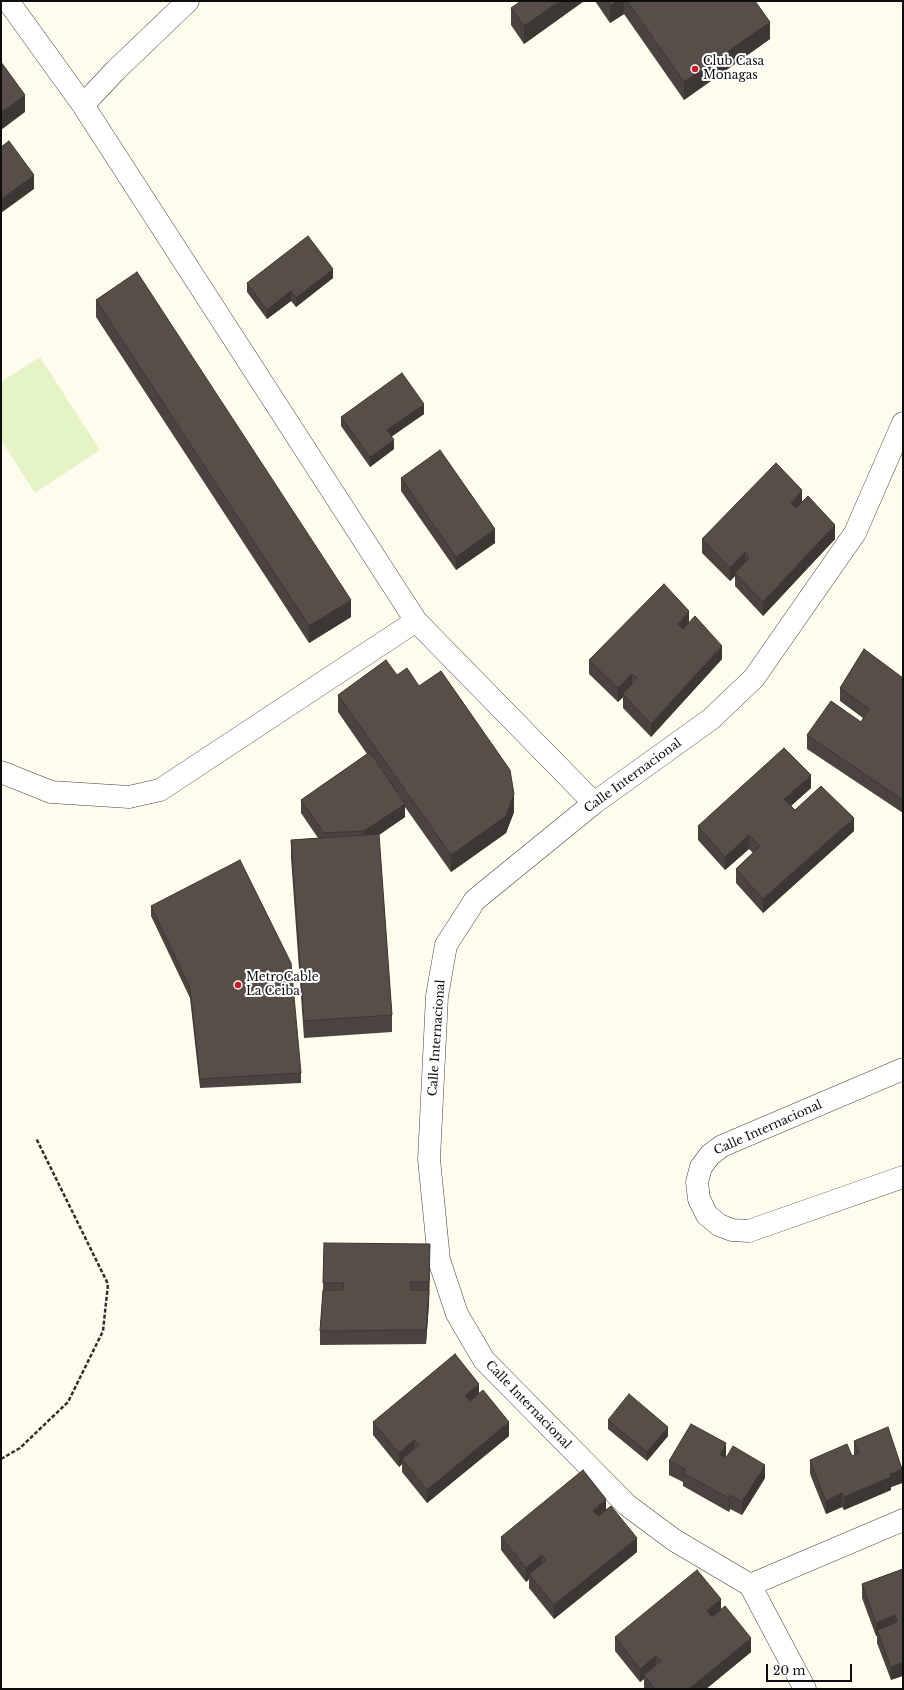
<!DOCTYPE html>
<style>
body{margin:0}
#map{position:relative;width:904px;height:1690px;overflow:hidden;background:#fffcee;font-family:"Libre Baskerville",serif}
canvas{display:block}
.frame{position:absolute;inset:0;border:2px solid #0d0d0d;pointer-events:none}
.scale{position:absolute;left:766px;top:1664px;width:86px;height:18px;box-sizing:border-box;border:2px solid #0d0d0d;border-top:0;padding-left:5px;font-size:12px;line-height:14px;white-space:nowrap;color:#0d0d0d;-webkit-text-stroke:3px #fff;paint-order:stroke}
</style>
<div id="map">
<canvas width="904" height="1690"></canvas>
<div class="frame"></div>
<div class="scale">20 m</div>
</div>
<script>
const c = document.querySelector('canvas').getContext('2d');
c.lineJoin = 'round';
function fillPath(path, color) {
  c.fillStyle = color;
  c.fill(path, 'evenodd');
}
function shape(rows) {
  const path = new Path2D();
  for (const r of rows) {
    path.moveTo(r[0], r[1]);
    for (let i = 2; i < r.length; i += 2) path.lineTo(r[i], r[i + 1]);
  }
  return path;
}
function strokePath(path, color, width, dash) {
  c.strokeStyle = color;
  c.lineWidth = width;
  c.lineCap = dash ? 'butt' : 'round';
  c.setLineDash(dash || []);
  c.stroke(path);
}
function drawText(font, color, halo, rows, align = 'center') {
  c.font = font + ' "Libre Baskerville",serif';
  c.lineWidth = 4;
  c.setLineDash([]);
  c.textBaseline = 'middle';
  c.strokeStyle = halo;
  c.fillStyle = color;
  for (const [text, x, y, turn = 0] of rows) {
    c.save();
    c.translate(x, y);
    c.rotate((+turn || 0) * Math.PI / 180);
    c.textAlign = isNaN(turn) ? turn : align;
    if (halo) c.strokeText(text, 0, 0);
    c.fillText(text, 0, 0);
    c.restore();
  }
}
fillPath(shape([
 [40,357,100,450,35,493,1,440,1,382]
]), '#e4f4c6');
const minor = shape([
 [8,1,83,105,416,621,594,803],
 [83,105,116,70,188,1],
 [1,772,51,792,129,797,160,790,416,621],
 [903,1069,722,1146,710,1155,701,1167,697,1182,699,1199,707,1215,719,1225,732,1230,749,1231,903,1177],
 [750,1585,903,1520],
 [805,1689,750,1585,674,1540,627,1505,484,1360,457,1314,439,1260,429,1159,437,996,446,945,475,900,594,803,711,719,754,678,855,533,903,423]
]);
strokePath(minor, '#404040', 23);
strokePath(shape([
 [1,1459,20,1448,68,1402,103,1331,108,1284,36,1138]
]), '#2f2f2f', 2.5, [4, 2]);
strokePath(minor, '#fff', 22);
fillPath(shape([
 [584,1,524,44,511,25,511,8],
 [595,1,755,1,770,39,684,100,624,14,610,23],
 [333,278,296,307,291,301,267,319,247,292,247,283],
 [96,300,351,617,309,643,96,317],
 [424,414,391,436,394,449,370,467,341,426,341,417],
 [401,478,495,543,456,570,401,491],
 [802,502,835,539,763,616,735,586,735,576,730,581,702,553,702,539],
 [689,622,722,659,651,737,623,708,623,697,618,702,589,674,589,660],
 [397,675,419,686,514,812,506,833,451,872,405,807,405,817,379,835,392,1015,392,1032,304,1038,291,858,291,840,318,838,301,813,301,800,367,754,338,712,338,695],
 [903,678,903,813,807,749,807,735,861,722,863,718,840,701,840,688],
 [811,788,791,806,795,810,854,831,763,913,736,883,736,869,753,853,749,849,725,870,698,840,698,826],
 [151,906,301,1073,301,1083,200,1088,190,998,151,916],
 [324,1243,430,1258,429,1303,426,1344,320,1345,320,1331,323,1290],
 [479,1394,509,1436,427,1503,402,1472,402,1464,399,1467,373,1435,373,1422],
 [608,1420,668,1436,647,1461,608,1429],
 [854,1441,902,1483,891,1487,891,1490,844,1510,842,1507,826,1514,810,1474,810,1460,852,1456,854,1455],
 [726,1457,765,1478,742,1515,730,1509,729,1512,683,1486,683,1482,669,1475,669,1461],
 [606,1509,637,1552,554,1619,529,1588,529,1579,526,1582,501,1550,501,1537],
 [903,1569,891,1680,877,1643,877,1636,876,1636,862,1598,862,1584],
 [721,1610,751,1652,706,1689,644,1689,644,1679,640,1682,615,1651,615,1637]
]), '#4b433f');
fillPath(shape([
 [560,1,584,1,524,44,524,26],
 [617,1,624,1,624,14,610,23,610,6],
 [770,22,770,39,684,100,684,82],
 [25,95,25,112,1,130,1,112],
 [34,175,34,189,1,213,1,199],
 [333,269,333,278,296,307,296,298],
 [291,291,291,301,267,319,267,310],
 [424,404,424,414,387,440,387,430],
 [394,440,394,449,370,467,370,457],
 [802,490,802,503,791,516,791,503],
 [835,525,835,539,763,616,763,602],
 [495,529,495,543,456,570,456,557],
 [745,552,745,566,735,573,735,576,730,581,730,568],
 [351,600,351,617,309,643,309,626],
 [689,611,689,624,678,637,678,624],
 [722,646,722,659,651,737,651,724],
 [632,674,632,688,623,694,623,697,618,702,618,688],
 [811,775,811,788,784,812,784,799],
 [514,794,514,812,506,833,451,872,451,855],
 [405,804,405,817,364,845,364,831],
 [854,818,854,831,763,913,763,899],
 [749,835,749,849,725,870,725,857],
 [430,1244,429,1303,426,1344,426,1330],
 [479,1384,479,1397,465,1408,465,1395],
 [509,1422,509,1436,427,1503,427,1490],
 [668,1427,668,1436,647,1461,647,1452],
 [414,1440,414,1453,402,1459,402,1464,399,1467,399,1453],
 [726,1443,726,1457,720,1469,720,1455],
 [765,1465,765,1478,742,1515,742,1502],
 [902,1469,902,1483,891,1487,891,1490,844,1510,844,1497,890,1474],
 [842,1493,842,1507,826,1514,826,1501],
 [730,1495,730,1509,729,1512,729,1498],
 [606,1499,606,1513,593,1524,593,1510],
 [637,1538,637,1552,554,1619,554,1605],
 [542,1555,542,1569,529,1574,529,1579,526,1582,526,1568],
 [721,1599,721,1613,707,1624,707,1610],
 [895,1615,895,1629,877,1630,877,1636,876,1636,876,1623],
 [751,1638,751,1652,706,1689,689,1689],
 [656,1656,656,1669,644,1675,644,1679,640,1682,640,1669],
 [903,1662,903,1676,891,1680,891,1667]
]), '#3d3733');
const building = shape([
 [521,1,560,1,524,26,511,8,521,1],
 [607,1,617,1,610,6,607,1],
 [627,1,755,1,770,22,684,82,627,1],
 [1,62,25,95,1,112,1,62],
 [9,141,34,175,1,199,1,147,9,141],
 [308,236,333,269,296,298,291,291,267,310,247,283,308,236],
 [137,272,351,600,309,626,96,300,137,272],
 [402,373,424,404,387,430,394,440,370,457,341,417,402,373],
 [440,450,495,529,456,557,401,478,440,450],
 [776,463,802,490,791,503,796,508,808,496,835,525,763,602,735,573,749,558,745,552,730,568,702,539,776,463],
 [664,584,689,611,678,624,683,629,695,616,722,646,651,724,623,694,637,678,632,674,618,688,589,660,664,584],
 [864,649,903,678,903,800,807,735,831,701,861,722,869,709,840,688,864,649],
 [386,660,397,675,407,668,419,686,441,671,510,770,514,794,506,816,451,855,338,695,386,660],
 [784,748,811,775,784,799,795,810,821,786,854,818,763,899,736,869,760,846,749,835,725,857,698,826,784,748],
 [370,752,405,804,364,831,324,833,301,800,370,752],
 [379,834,392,1015,304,1021,291,840,379,834],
 [240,860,291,963,301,1073,200,1079,190,988,151,906,240,860],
 [324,1243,430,1244,429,1282,411,1282,411,1290,429,1290,426,1330,320,1331,323,1290,343,1290,344,1283,323,1283,324,1243],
 [455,1354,479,1384,465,1395,470,1401,483,1390,509,1422,427,1490,402,1459,419,1445,414,1440,399,1453,373,1422,455,1354],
 [629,1394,668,1427,647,1452,608,1420,629,1394],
 [691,1424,726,1443,720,1455,726,1458,733,1446,765,1465,742,1502,730,1495,729,1498,683,1473,685,1469,669,1461,691,1424],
 [888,1427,902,1469,890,1474,891,1477,844,1497,842,1493,826,1501,810,1460,847,1444,852,1456,859,1453,854,1441,888,1427],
 [583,1470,606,1499,593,1510,598,1516,611,1506,637,1538,554,1605,529,1574,546,1561,542,1555,526,1568,501,1537,583,1470],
 [903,1569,903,1662,891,1667,877,1630,897,1622,895,1615,876,1623,862,1584,903,1569],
 [697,1570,721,1599,707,1610,712,1617,725,1606,751,1638,689,1689,655,1689,644,1675,661,1661,656,1656,640,1669,615,1637,697,1570]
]);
fillPath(building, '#574e49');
strokePath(building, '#3d3733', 1);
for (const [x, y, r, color] of [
 [695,69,4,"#ca1922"],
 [238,985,4,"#ca1922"]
]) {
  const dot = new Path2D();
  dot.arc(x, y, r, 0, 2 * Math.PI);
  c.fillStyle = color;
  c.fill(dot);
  strokePath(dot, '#fff', 1.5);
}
drawText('12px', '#0d0d0d', '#fff', [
 ["Club Casa",703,62],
 ["Monagas",703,76],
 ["MetroCable",246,978],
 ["La Ceiba",246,992]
], 'left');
drawText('12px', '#0d0d0d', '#fff', [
 ["Calle Internacional",633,776,-36],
 ["Calle Internacional",437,1038,-86],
 ["Calle Internacional",768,1128,-24],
 ["Calle Internacional",528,1405,46]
]);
</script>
